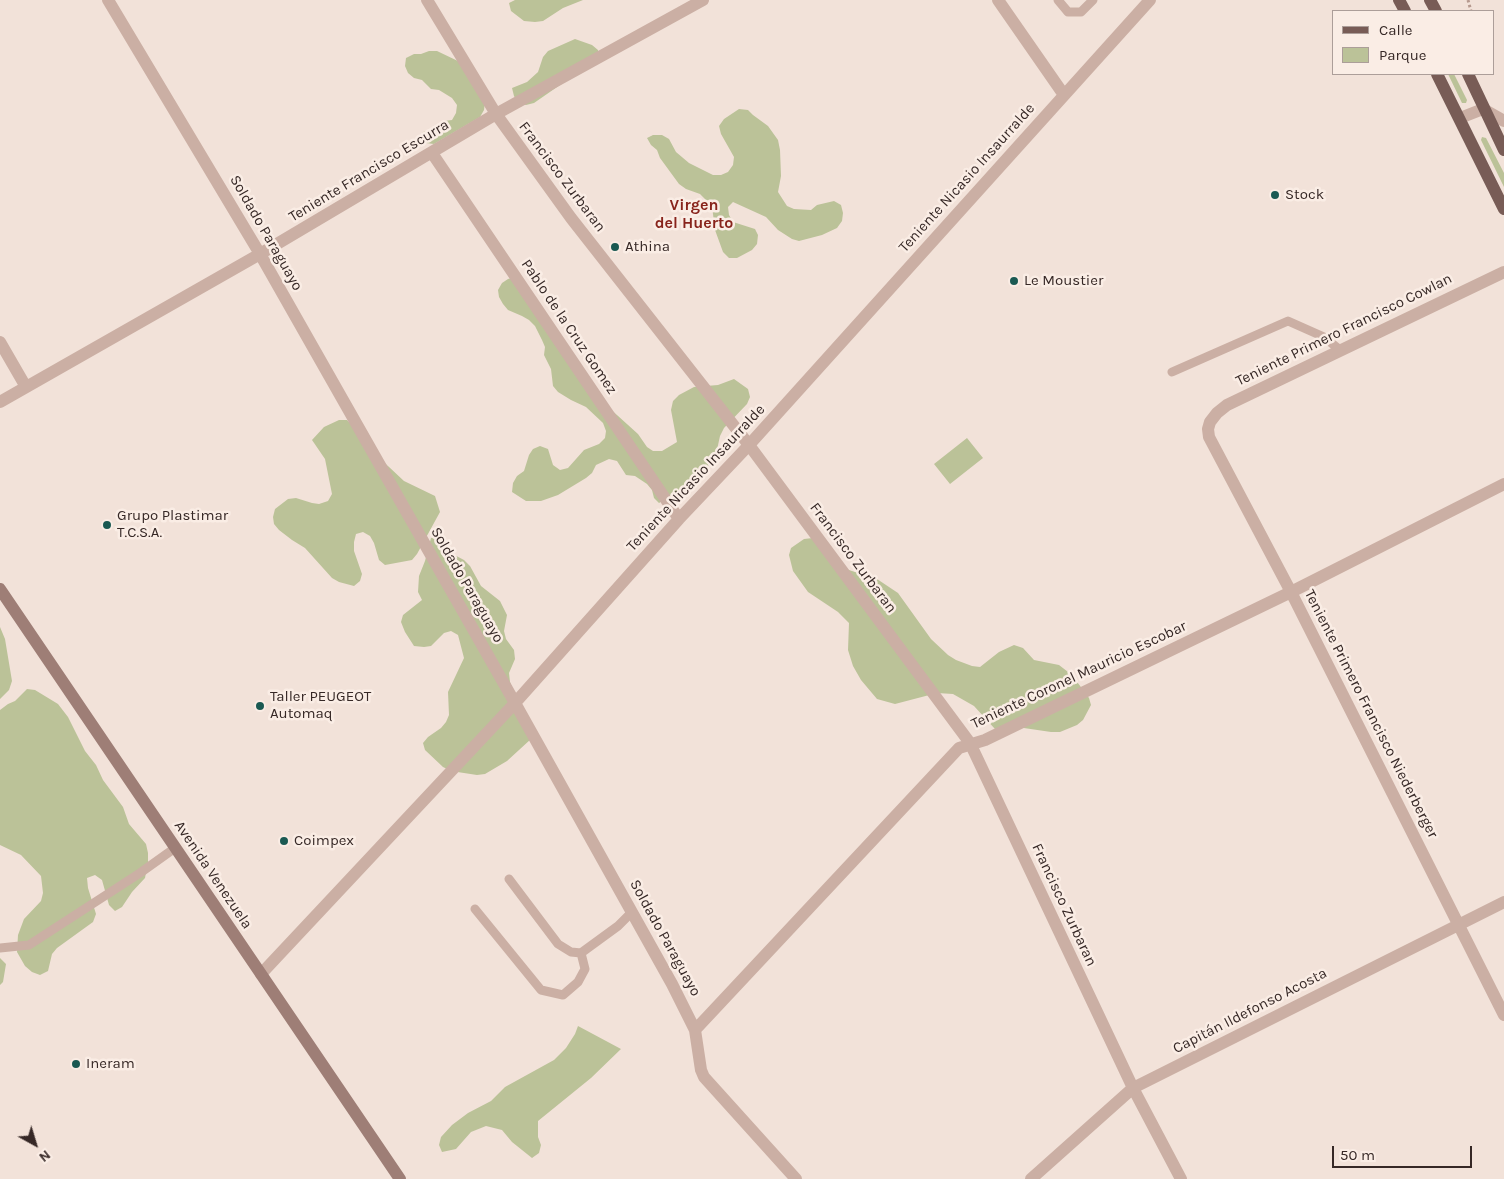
<!DOCTYPE html>
<meta charset="utf-8">
<style>
body{margin:0}
#map{position:relative;width:1504px;height:1179px;overflow:hidden;background:#f2e2d9;font-family:Karla,sans-serif}
canvas{display:block}
.legend{position:absolute;left:1332px;top:10px;width:162px;height:65px;box-sizing:border-box;background:#faede5;border:1px solid #ac9e99;margin:0;padding:6px 9px;list-style:none;font-size:15px;color:#362826}
.legend li{display:flex;align-items:center;gap:10px;height:25px}
.legend b{width:25px;border:1px solid #ac9e99}
.north{position:absolute;left:10px;top:1119px;width:50px;height:50px;-webkit-text-stroke:4px #faede5;paint-order:stroke;rotate:141deg;font-size:14px;font-weight:700;line-height:20px;text-align:center;color:#362826}
.north::after{content:'';display:block;margin:auto;width:18px;height:22px;background:#362826;clip-path:polygon(50% 0,100% 100%,50% 72%,0 100%)}
.scale{position:absolute;left:1332px;top:1146px;width:140px;height:22px;box-sizing:border-box;border:2px solid #362826;border-top:0;padding-left:6px;font-size:15px;line-height:18px;white-space:nowrap;color:#362826;-webkit-text-stroke:4px #faede5;paint-order:stroke}
</style>
<div id="map">
<canvas width="1504" height="1179"></canvas>
<ul class="legend">
<li><b style="height:6px;background:#785c56"></b>Calle</li>
<li><b style="height:14px;background:#bbc298"></b>Parque</li>
</ul>
<div class="north">N</div>
<div class="scale">50 m</div>
</div>
<script>
const c = document.querySelector('canvas').getContext('2d');
c.lineJoin = 'round';
function fillPath(path, color) {
  c.fillStyle = color;
  c.fill(path, 'evenodd');
}
function shape(rows) {
  const path = new Path2D();
  for (const r of rows) {
    path.moveTo(r[0], r[1]);
    for (let i = 2; i < r.length; i += 2) path.lineTo(r[i], r[i + 1]);
  }
  return path;
}
function strokePath(path, color, width, dash) {
  c.strokeStyle = color;
  c.lineWidth = width;
  c.lineCap = dash ? 'butt' : 'round';
  c.setLineDash(dash || []);
  c.stroke(path);
}
function drawText(font, color, halo, rows, align = 'center') {
  c.font = font + ' Karla,sans-serif';
  c.lineWidth = 5;
  c.setLineDash([]);
  c.textBaseline = 'middle';
  c.strokeStyle = halo;
  c.fillStyle = color;
  for (const [text, x, y, turn = 0] of rows) {
    c.save();
    c.translate(x, y);
    c.rotate((+turn || 0) * Math.PI / 180);
    c.textAlign = isNaN(turn) ? turn : align;
    if (halo) c.strokeText(text, 0, 0);
    c.fillText(text, 0, 0);
    c.restore();
  }
}
fillPath(shape([
 [515,0,583,0,563,8,543,21,535,22,524,21,511,11,509,3],
 [575,39,592,45,598,50,599,58,534,103,526,105,518,103,514,96,512,88,527,82,538,72,543,57,548,51],
 [429,51,437,51,460,62,485,102,484,110,480,117,434,144,426,143,418,139,423,132,431,130,444,121,452,120,456,113,457,105,452,98,439,90,431,89,422,80,414,78,408,73,405,66,406,58,414,54,421,54],
 [1448,74,1454,74,1467,100,1466,103,1462,103],
 [739,109,748,110,753,115,768,126,778,140,780,150,781,176,778,192,787,206,794,209,811,210,817,205,834,201,841,205,843,213,842,221,837,228,822,235,799,241,792,239,778,230,766,217,733,202,728,207,729,215,733,222,755,229,758,235,757,244,752,250,737,258,729,258,723,252,715,230,712,206,700,194,686,189,679,184,660,158,657,150,651,145,647,138,653,135,662,135,669,139,676,152,689,163,713,175,721,175,728,172,733,165,734,157,721,134,719,126,724,119],
 [1482,137,1486,138,1504,173,1504,187,1481,140],
 [515,277,607,406,638,434,647,447,653,451,662,451,677,442,671,410,673,401,679,395,694,387,718,385,734,379,748,389,750,397,747,404,724,428,720,436,715,459,685,488,659,503,654,498,652,490,647,484,635,476,626,475,617,461,609,459,596,465,592,473,586,478,558,495,541,501,526,501,512,492,513,483,517,476,524,471,529,455,533,449,540,446,548,449,553,465,560,470,568,468,584,450,599,444,605,438,606,431,603,423,586,407,571,400,558,392,553,386,551,369,544,355,545,347,542,340,535,326,529,320,522,316,508,310,503,304,499,297,498,290,502,283,508,279],
 [339,420,347,420,359,433,373,452,404,481,435,496,440,512,417,554,412,560,385,565,379,560,374,543,370,536,363,532,356,534,354,542,354,551,362,574,360,581,354,586,339,582,332,578,305,548,292,540,279,530,274,524,273,517,275,509,288,499,296,498,312,503,319,504,328,501,332,494,325,459,312,440,324,427],
 [967,438,983,458,950,484,934,464],
 [438,535,443,549,464,560,470,566,481,586,500,601,507,615,504,631,506,639,514,650,515,659,509,673,510,682,531,739,507,761,485,774,477,775,451,771,443,767,425,750,423,743,428,737,441,728,446,722,449,715,448,692,464,658,458,635,451,631,444,633,431,646,424,647,414,646,405,632,401,622,403,615,422,600,418,592,419,576,425,561,431,538],
 [813,538,840,567,855,572,871,575,898,593,931,639,948,655,956,660,972,666,980,667,999,652,1014,645,1023,648,1034,660,1059,665,1072,675,1089,698,1091,705,1083,720,1077,725,1060,732,1051,732,1017,727,995,729,974,706,953,694,937,693,895,704,877,699,861,680,853,666,848,650,849,623,838,612,808,592,793,571,789,555,791,548,804,539],
 [0,627,5,639,12,681,9,690,0,699],
 [27,689,35,690,58,704,68,717,85,751,96,765,103,780,123,807,129,824,146,844,148,853,148,862,145,878,132,892,122,907,115,911,109,905,102,880,95,875,87,878,88,888,96,914,93,922,57,948,52,954,48,971,40,975,32,972,25,966,17,952,18,935,24,919,41,901,43,893,41,876,21,855,0,845,0,710,8,704,15,701],
 [0,958,6,964,3,982,0,985],
 [578,1026,621,1049,591,1078,538,1121,538,1137,541,1145,539,1153,532,1158,512,1142,502,1130,486,1126,471,1132,456,1149,442,1152,439,1145,441,1137,452,1125,468,1113,491,1101,505,1087,554,1060,566,1048,575,1034]
]), '#bbc298');
strokePath(shape([
 [1468,0,1471,11]
]), '#b6998e', 3, [2.5, 2.5]);
strokePath(shape([
 [1058,0,1068,12,1081,12,1093,0],
 [1172,372,1288,321,1324,337,1340,350],
 [509,879,558,944,571,952,581,953,618,926,632,912],
 [475,909,541,990,563,995,578,982,585,969,581,953],
 [0,948,29,945,140,873,175,848]
]), '#cbafa4', 9);
strokePath(shape([
 [108,0,260,254,515,703,672,984,695,1030,701,1070,704,1077,796,1179],
 [427,0,496,114,571,218,749,445,970,743,1133,1088,1181,1179],
 [998,0,1064,95],
 [1460,118,1483,109,1504,121],
 [432,153,679,519],
 [1504,272,1227,405,1217,413,1210,422,1208,429,1209,437,1291,592,1504,1015],
 [0,342,26,387],
 [0,402,260,254,496,114,703,0],
 [261,974,515,703,679,519,749,445,1150,0],
 [695,1030,959,748,985,740,1291,592,1504,484],
 [1031,1179,1133,1088,1504,902]
]), '#cbafa4', 12);
strokePath(shape([
 [0,589,400,1179]
]), '#9e7e76', 12);
strokePath(shape([
 [1399,0,1405,11],
 [1430,0,1436,11],
 [1437,74,1504,209],
 [1468,74,1504,150]
]), '#785c56', 12);
for (const [x, y, r, color] of [
 [1275,195,5,"#1a5952"],
 [615,247,5,"#1a5952"],
 [1014,281,5,"#1a5952"],
 [107,525,5,"#1a5952"],
 [260,706,5,"#1a5952"],
 [284,841,5,"#1a5952"],
 [76,1064,5,"#1a5952"]
]) {
  const dot = new Path2D();
  dot.arc(x, y, r, 0, 2 * Math.PI);
  c.fillStyle = color;
  c.fill(dot);
  strokePath(dot, '#faede5', 2);
}
drawText('15px', '#362826', '#faede5', [
 ["Teniente Francisco Escurra",369,171,-31],
 ["Francisco Zurbaran",562,177,53],
 ["Teniente Nicasio Insaurralde",967,178,-48],
 ["Soldado Paraguayo",266,233,60],
 ["Pablo de la Cruz Gomez",569,327,56],
 ["Teniente Primero Francisco Cowlan",1344,330,-26],
 ["Teniente Nicasio Insaurralde",696,478,-47],
 ["Francisco Zurbaran",853,558,53],
 ["Soldado Paraguayo",467,585,60],
 ["Teniente Coronel Mauricio Escobar",1079,675,-25],
 ["Teniente Primero Francisco Niederberger",1371,714,63],
 ["Avenida Venezuela",213,875,56],
 ["Francisco Zurbaran",1064,905,65],
 ["Soldado Paraguayo",665,938,61],
 ["Capitán Ildefonso Acosta",1250,1011,-27]
]);
drawText('15px', '#362826', '#faede5', [
 ["Stock",1285,195],
 ["Athina",625,247],
 ["Le Moustier",1024,281],
 ["Grupo Plastimar",117,516],
 ["T.C.S.A.",117,533],
 ["Taller PEUGEOT",270,697],
 ["Automaq",270,714],
 ["Coimpex",294,841],
 ["Ineram",86,1064]
], 'left');
drawText('bold 16px', '#88241c', '#faede5', [
 ["Virgen",694,205],
 ["del Huerto",694,223]
]);
</script>
